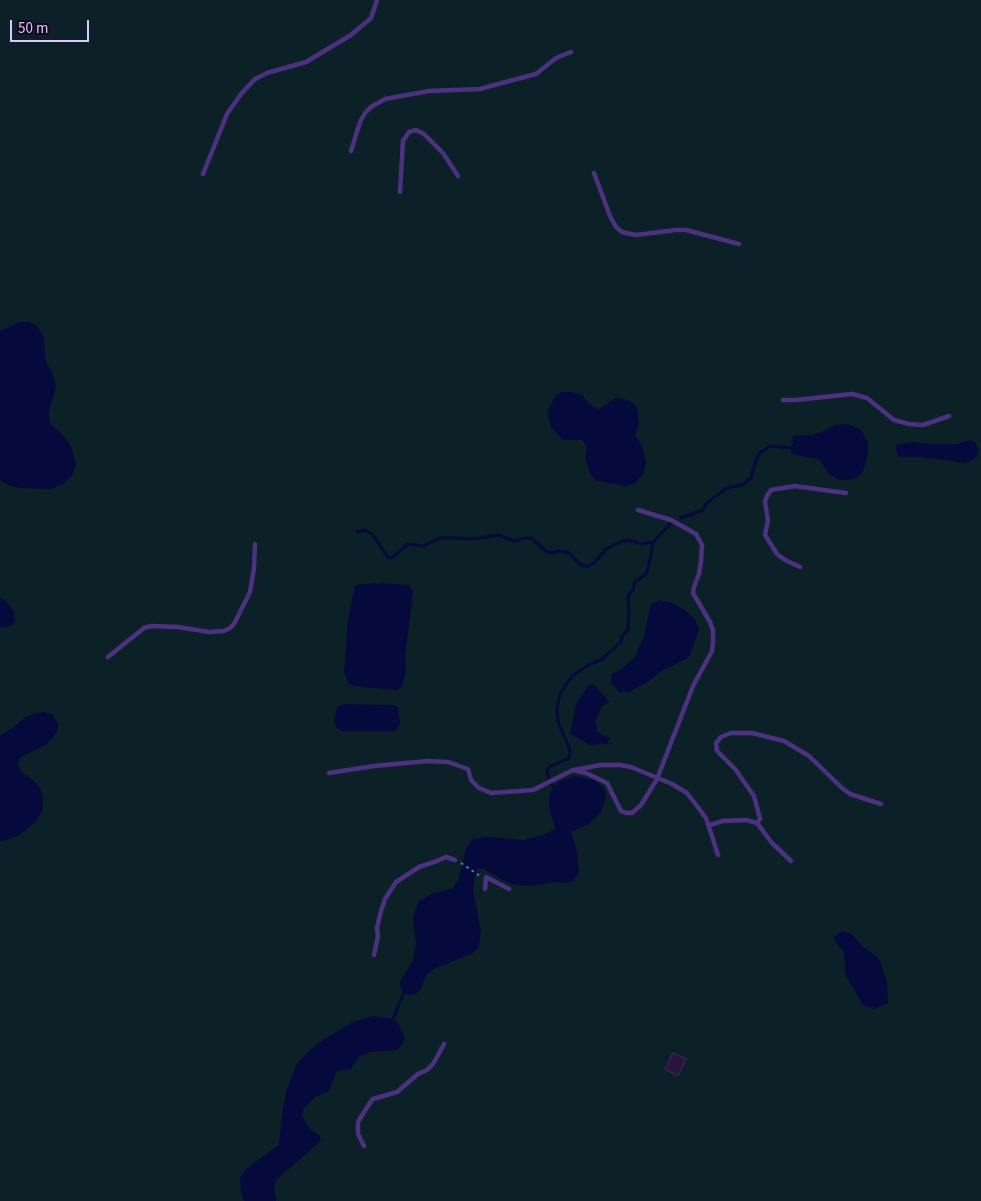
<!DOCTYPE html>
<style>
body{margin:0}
#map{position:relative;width:981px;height:1201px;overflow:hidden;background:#130a1d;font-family:"Source Sans 3",sans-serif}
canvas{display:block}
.scale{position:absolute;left:10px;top:20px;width:79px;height:22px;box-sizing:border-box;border:2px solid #ddc6ff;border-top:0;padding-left:6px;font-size:15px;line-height:18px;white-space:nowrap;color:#ddc6ff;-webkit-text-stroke:4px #130a1d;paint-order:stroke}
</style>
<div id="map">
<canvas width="981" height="1201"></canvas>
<div class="scale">50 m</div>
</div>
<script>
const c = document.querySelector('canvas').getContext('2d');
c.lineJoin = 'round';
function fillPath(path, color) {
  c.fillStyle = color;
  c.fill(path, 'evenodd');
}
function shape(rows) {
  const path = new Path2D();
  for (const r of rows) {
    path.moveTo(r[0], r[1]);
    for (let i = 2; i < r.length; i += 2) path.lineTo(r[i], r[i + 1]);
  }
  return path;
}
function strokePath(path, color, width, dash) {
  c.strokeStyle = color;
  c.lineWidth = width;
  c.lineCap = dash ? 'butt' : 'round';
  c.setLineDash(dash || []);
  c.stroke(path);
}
fillPath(shape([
 [0,0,981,0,981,1201,0,1201]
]), '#0c2127');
fillPath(shape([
 [19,322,29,322,37,326,44,337,45,359,54,377,56,387,49,411,49,418,51,424,62,434,71,446,76,464,72,476,63,484,51,489,20,488,8,485,0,480,0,331],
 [562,392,572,392,582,395,593,407,599,409,615,398,628,400,635,405,638,411,639,424,635,435,641,444,646,462,644,473,634,484,625,486,597,481,590,474,585,456,587,447,582,440,563,440,551,427,548,416,549,408,556,395],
 [848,424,861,430,868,442,868,454,864,469,860,476,850,480,840,480,829,474,819,459,795,455,791,452,790,449,794,441,791,441,794,435,812,435,824,431,835,425],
 [971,440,975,442,978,449,977,457,966,463,922,457,899,457,896,451,896,447,898,444,913,442,932,444,957,444],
 [376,583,379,585,381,583,409,585,413,592,405,656,406,672,402,686,398,690,361,687,349,684,344,673,348,620,355,585],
 [0,597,6,601,14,611,15,620,13,624,8,627,0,627],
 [659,600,673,603,683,609,694,618,699,629,691,652,688,658,660,672,648,682,629,692,620,693,611,683,611,674,620,670,635,657,644,636,650,608,652,604],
 [593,684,610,702,602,706,596,720,597,731,606,737,611,737,607,744,590,745,570,734,576,704,588,686],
 [343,704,395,705,398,708,400,724,396,730,393,731,342,731,337,728,334,722,337,707],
 [44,712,52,714,58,724,57,732,47,744,21,757,18,763,21,772,33,780,39,787,42,794,43,810,35,823,19,835,0,842,0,735,11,729,26,717,35,713],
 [575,776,594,780,601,785,606,792,606,799,601,812,589,824,571,832,577,851,579,873,573,881,567,883,554,882,539,885,522,886,508,883,484,869,478,869,474,878,473,891,481,930,479,947,473,953,434,969,427,974,420,990,416,994,408,995,401,990,400,982,413,960,416,943,413,919,418,902,431,894,453,888,458,880,466,848,473,839,487,837,524,840,543,835,554,830,555,827,550,812,549,801,550,792,560,781],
 [842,931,852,934,862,946,877,957,881,963,887,983,888,1003,874,1009,863,1005,845,974,844,952,835,942,834,937],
 [373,1016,393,1019,398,1023,404,1035,404,1040,401,1046,396,1050,370,1052,358,1058,351,1069,338,1071,335,1075,329,1091,315,1097,304,1108,302,1116,308,1127,320,1136,321,1141,276,1180,274,1186,276,1201,244,1201,241,1192,240,1177,247,1168,279,1145,282,1113,286,1093,292,1075,298,1062,318,1043,355,1021]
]), '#05093b');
strokePath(shape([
 [681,518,703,510,706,504,725,489,744,484,751,478,757,457,761,452,770,446,791,448],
 [357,532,365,530,372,534,388,557,392,558,408,544,424,546,439,538,457,538,474,539,499,535,513,541,526,538,531,538,546,551,551,553,558,551,568,552,580,564,588,567,594,563,606,549,622,541,629,540,641,544,653,542],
 [549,778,547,772,549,767,569,758,570,752,569,747,558,722,557,708,560,694,572,676,590,664,601,660,621,642,622,636,628,630,629,609,628,596,633,590,635,582,647,573,654,541,671,523],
 [552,784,554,787],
 [393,1019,404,992]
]), '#05093b', 3);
const building = shape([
 [673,1053,686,1059,678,1076,665,1069,673,1053]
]);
fillPath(building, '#2a143f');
strokePath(building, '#48246d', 1);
strokePath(shape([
 [461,863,480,876]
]), '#2394b6', 2, [2.5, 4]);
strokePath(shape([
 [351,151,360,122,365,113,371,107,385,99,429,91,480,89,498,84,536,74,556,58,571,52],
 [594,173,610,216,616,227,622,232,636,235,676,230,686,230,739,244],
 [203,174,227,114,241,94,255,79,267,73,306,62,351,35,371,18,377,0],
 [400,192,403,141,409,132,416,130,424,134,443,153,458,176],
 [783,400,796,400,852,394,867,398,894,420,909,424,923,425,949,416],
 [800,567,785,560,777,554,765,535,768,520,765,502,767,496,771,490,795,486,846,493],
 [108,657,144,628,151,626,178,627,209,632,224,631,230,628,234,624,250,592,254,568,255,544],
 [574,770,601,765,620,765,631,767,672,784,687,793,706,818,718,855],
 [329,773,374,766,428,761,448,762,468,769,471,780,479,788,491,793,533,790,573,770,586,773,607,783,621,811,626,813,632,813,641,805,657,779,693,686,712,651,713,641,713,630,710,622,693,593,694,587,699,574,701,561,702,545,696,534,671,520,638,510],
 [757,823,760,819,754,796,735,769,717,751,716,743,721,737,731,733,752,733,784,741,809,756,842,788,850,794,881,804],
 [710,825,723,821,746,820,757,823,772,843,791,861],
 [485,889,486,877,509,889],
 [374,955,378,936,377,928,381,911,385,899,396,882,419,867,437,861,446,857,455,860],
 [364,1146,358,1134,358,1122,369,1104,373,1099,397,1092,418,1074,427,1070,433,1064,444,1044]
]), '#4b3180', 4.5);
</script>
